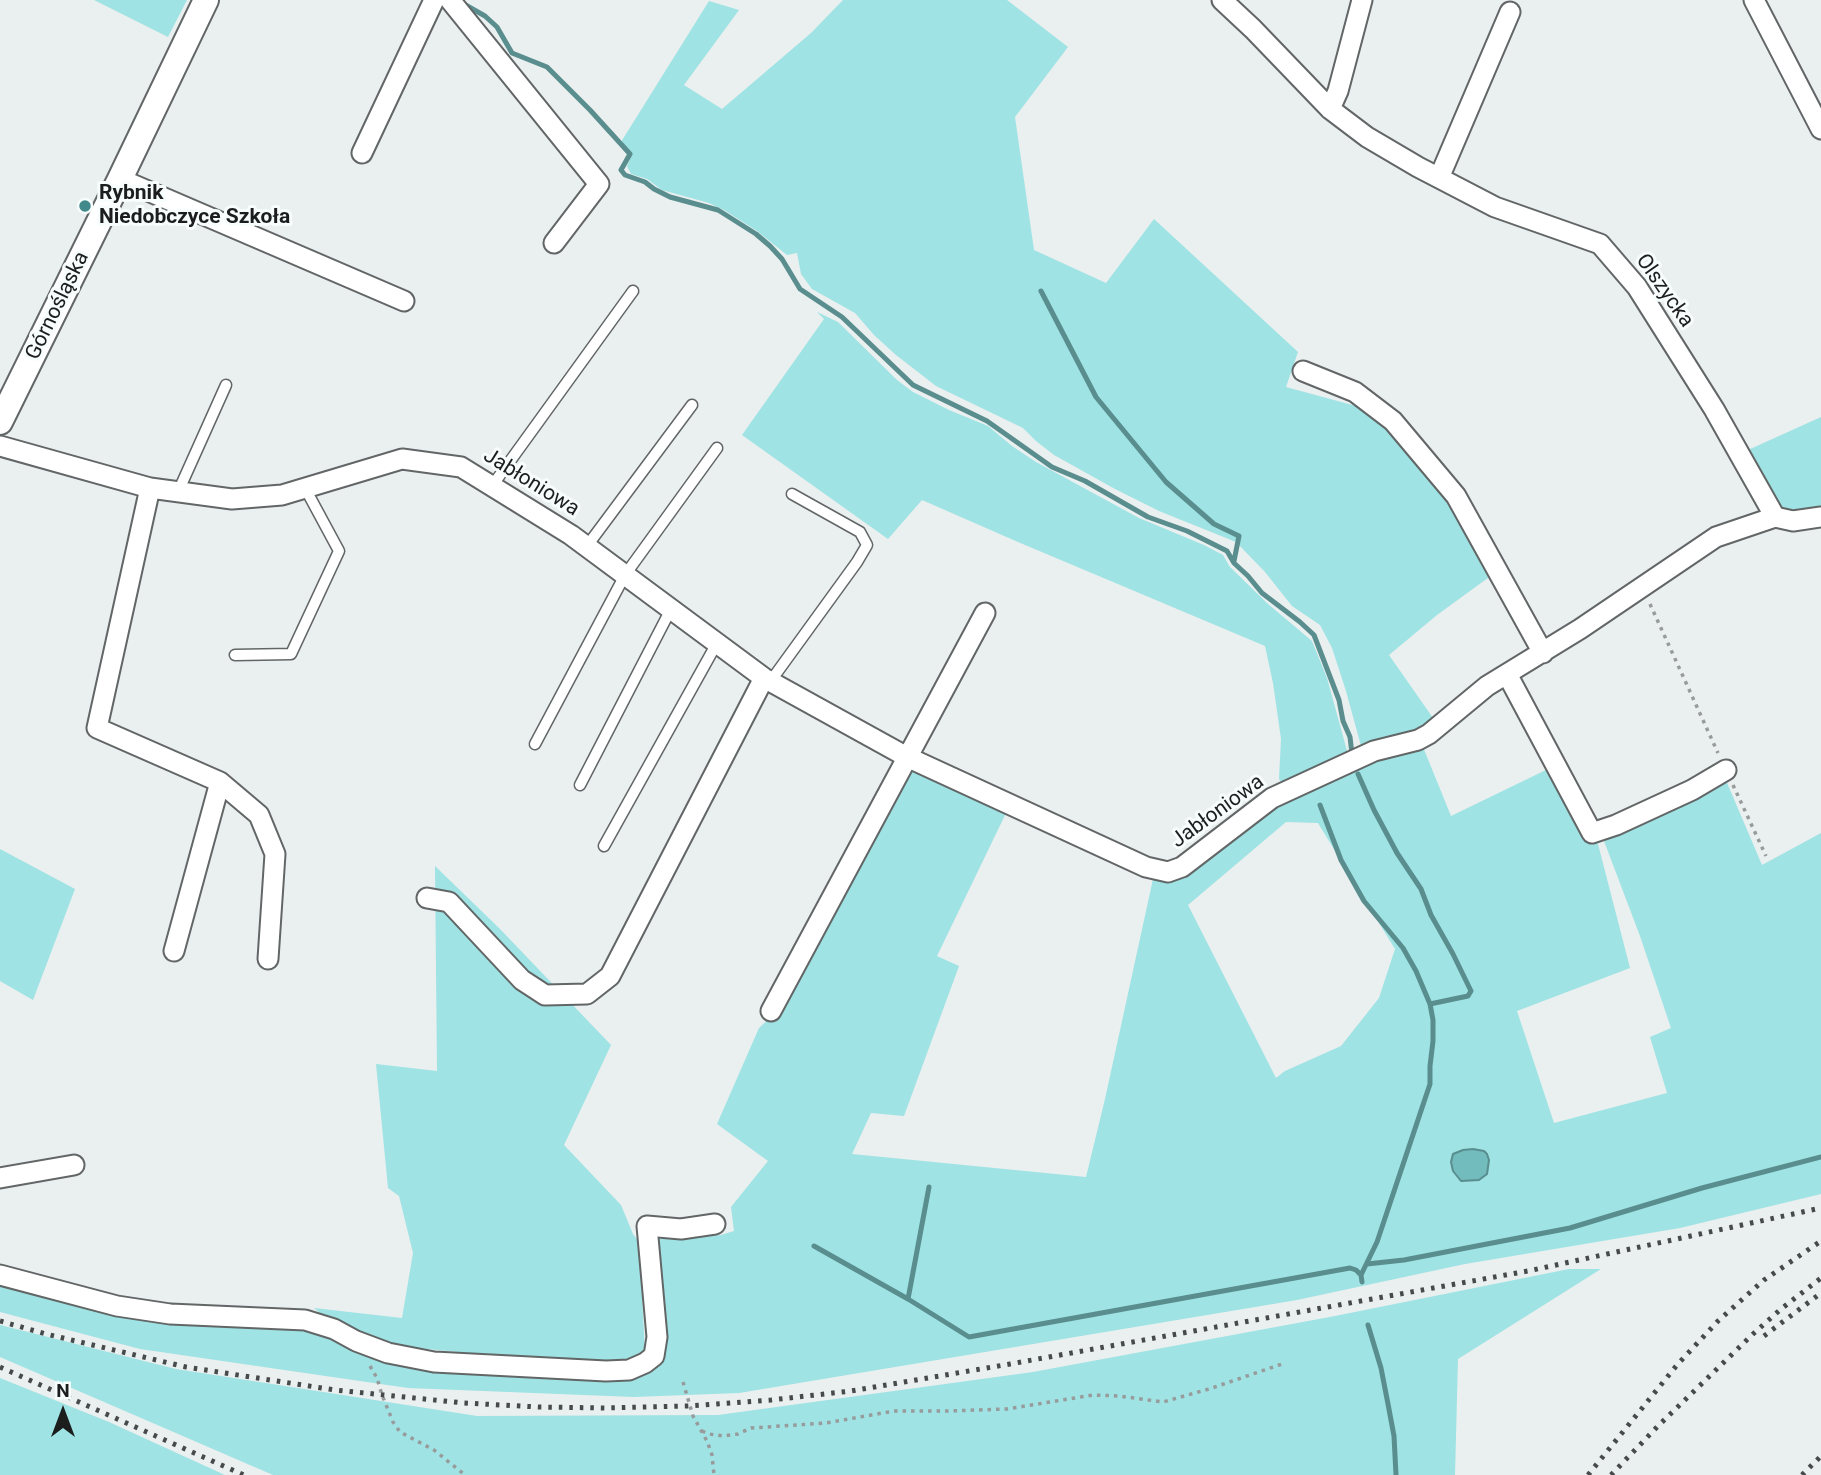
<!DOCTYPE html>
<meta charset="utf-8">
<style>
body{margin:0}
#map{position:relative;width:1821px;height:1475px;overflow:hidden;background:#eaefef;font-family:Roboto,sans-serif}
canvas{display:block}
.north{position:absolute;left:28px;top:1377px;width:70px;height:70px;-webkit-text-stroke:5px #f7fcfc;paint-order:stroke;rotate:0deg;font-size:19px;font-weight:700;line-height:28px;text-align:center;color:#1c1e1e}
.north::after{content:'';display:block;margin:auto;width:24px;height:32px;background:#1c1e1e;clip-path:polygon(50% 0,100% 100%,50% 72%,0 100%)}
</style>
<div id="map">
<canvas width="1821" height="1475"></canvas>
<div class="north">N</div>
</div>
<script>
const c = document.querySelector('canvas').getContext('2d');
c.lineJoin = 'round';
function fillPath(path, color) {
  c.fillStyle = color;
  c.fill(path, 'evenodd');
}
function shape(rows) {
  const path = new Path2D();
  for (const r of rows) {
    path.moveTo(r[0], r[1]);
    for (let i = 2; i < r.length; i += 2) path.lineTo(r[i], r[i + 1]);
  }
  return path;
}
function strokePath(path, color, width, dash) {
  c.strokeStyle = color;
  c.lineWidth = width;
  c.lineCap = dash ? 'butt' : 'round';
  c.setLineDash(dash || []);
  c.stroke(path);
}
function drawText(font, color, halo, rows, align = 'center') {
  c.font = font + ' Roboto,sans-serif';
  c.lineWidth = 6;
  c.setLineDash([]);
  c.textBaseline = 'middle';
  c.strokeStyle = halo;
  c.fillStyle = color;
  for (const [text, x, y, turn = 0] of rows) {
    c.save();
    c.translate(x, y);
    c.rotate((+turn || 0) * Math.PI / 180);
    c.textAlign = isNaN(turn) ? turn : align;
    if (halo) c.strokeText(text, 0, 0);
    c.fillText(text, 0, 0);
    c.restore();
  }
}
fillPath(shape([
 [94,0,187,0,168,37],
 [843,0,1007,0,1068,47,1015,117,1034,250,1106,283,1154,219,1298,352,1286,387,1356,406,1395,434,1446,501,1492,575,1437,615,1389,655,1433,718,1412,732,1383,739,1361,746,1346,691,1332,648,1320,625,1292,606,1265,572,1236,542,1159,511,1115,489,1054,455,1036,441,1023,428,936,386,896,355,874,335,855,313,812,289,801,274,797,253,787,255,757,231,724,210,709,203,662,190,647,179,631,174,627,166,632,154,621,142,709,1,739,10,684,85,722,109,811,33],
 [817,312,838,322,897,380,913,392,949,410,988,426,1012,446,1036,462,1139,518,1204,545,1223,555,1230,567,1268,604,1312,641,1327,678,1349,758,1284,786,1279,779,1281,739,1273,683,1265,646,1018,542,922,500,888,539,742,435,824,319],
 [1821,417,1821,509,1785,513,1748,450],
 [1423,747,1451,816,1548,769,1598,844,1630,968,1517,1011,1554,1123,1667,1093,1650,1037,1671,1028,1640,936,1604,841,1725,778,1762,865,1821,833,1821,1194,1680,1228,1465,1264,1297,1300,739,1393,634,1397,408,1388,140,1349,0,1312,0,1283,154,1323,291,1326,444,1370,634,1378,654,1368,662,1358,657,1239,721,1235,734,1231,731,1207,768,1161,717,1124,759,1028,787,1002,855,868,910,769,1007,811,937,956,959,966,904,1116,871,1113,852,1154,1086,1177,1105,1099,1153,879,1174,878,1210,856,1284,802,1351,769],
 [1286,822,1318,823,1395,949,1379,998,1341,1046,1285,1071,1276,1078,1188,905],
 [0,849,75,889,33,1000,0,981],
 [435,866,500,929,611,1045,564,1145,621,1205,633,1234,639,1242,645,1351,626,1363,511,1357,385,1345,326,1318,314,1308,402,1318,413,1253,399,1196,388,1188,376,1064,437,1071],
 [1569,1269,1601,1269,1458,1359,1455,1475,273,1475,0,1357,0,1325,176,1369,477,1416,718,1415,1033,1372,1335,1316],
 [0,1378,109,1422,225,1475,0,1475]
]), '#9fe3e4');
const water = shape([
 [1473,1149,1484,1151,1487,1154,1489,1160,1487,1174,1479,1180,1461,1181,1453,1171,1451,1162,1453,1154,1463,1150,1473,1149]
]);
fillPath(water, '#73bcbe');
strokePath(water, '#598d8e', 2);
strokePath(shape([
 [462,3,485,16,497,27,512,53,547,67,590,110,630,154,621,170,625,175,645,182,654,189,670,197,718,210,756,234,770,246,782,259,800,289,842,317,913,385,987,421,1052,467,1085,481,1148,517,1187,531,1227,551,1234,563,1248,576,1262,593,1300,622,1314,635,1339,700,1343,721,1350,737,1352,754],
 [1041,291,1096,397,1166,482,1214,524,1239,536,1234,561],
 [1358,774,1374,810,1397,853,1421,889,1431,915,1453,954,1471,991,1468,996,1430,1004,1433,1020,1433,1041,1430,1066,1430,1084,1377,1242,1361,1275],
 [1320,805,1341,860,1364,901,1403,948,1416,971,1430,1004],
 [814,1246,908,1299,969,1337,1350,1268,1356,1270,1361,1275,1362,1282],
 [1367,1264,1404,1260,1570,1228,1702,1188,1821,1157],
 [908,1299,929,1187],
 [1368,1325,1381,1368,1388,1404,1394,1436,1396,1475]
]), '#598d8e', 5);
const service = shape([
 [492,486,633,291],
 [178,492,226,385],
 [587,546,692,405],
 [235,655,291,654,339,551,305,488],
 [770,682,857,562,867,545,860,532,792,494],
 [535,744,625,575,717,448],
 [580,785,671,609],
 [604,846,717,643]
]);
const minor = shape([
 [450,0,599,184,554,243],
 [1222,0,1253,29,1330,109,1367,137,1418,167,1495,207,1600,244,1637,287,1714,409,1775,517],
 [1754,0,1821,129],
 [1330,109,1338,91,1362,0],
 [362,153,434,0],
 [1439,178,1510,12],
 [120,179,404,301],
 [1303,371,1355,392,1393,421,1456,496,1543,653],
 [0,446,150,488,232,499,282,495,402,459,461,467,571,535,764,678,907,757,1146,867,1168,872,1182,867,1272,798,1374,751,1418,740,1429,734,1487,686,1580,629,1716,537,1775,517],
 [150,488,97,728,220,782,259,815,275,854,268,959],
 [1775,517,1793,521,1821,517],
 [1507,674,1592,833,1616,825,1692,790,1726,770],
 [427,898,449,902,522,980,545,995,587,994,610,976,764,678],
 [174,951,220,782],
 [771,1011,985,613],
 [0,1178,74,1165],
 [0,1275,117,1306,170,1314,305,1320,334,1329,356,1341,388,1353,434,1362,606,1371,629,1370,645,1363,654,1356,657,1337,647,1226,681,1229,715,1224]
]);
const tertiary = shape([
 [0,422,120,179,206,0]
]);
strokePath(service, '#626666', 13);
strokePath(minor, '#626666', 23);
strokePath(tertiary, '#626666', 28);
strokePath(shape([
 [1650,604,1718,753],
 [1733,785,1766,856],
 [370,1366,377,1378,382,1395,393,1422,400,1432,434,1450,465,1475],
 [683,1382,693,1416,707,1441,712,1455,714,1475],
 [702,1431,709,1434,723,1436,738,1434,751,1428,826,1423,894,1411,947,1411,1007,1409,1093,1395,1119,1396,1163,1402,1209,1389,1282,1364]
]), '#979b9b', 3.5, [3.5, 5]);
strokePath(service, '#fff', 10);
strokePath(minor, '#fff', 19);
strokePath(tertiary, '#fff', 24);
strokePath(shape([
 [0,1321,46,1334,186,1367,335,1390,464,1403,538,1407,606,1408,689,1406,771,1400,851,1391,1010,1364,1528,1271,1821,1208],
 [1764,1336,1821,1293],
 [0,1367,244,1475],
 [1588,1475,1677,1365,1718,1321,1764,1280,1821,1241],
 [1611,1475,1658,1426,1753,1334,1781,1309,1821,1278],
 [1802,1475,1821,1456]
]), '#474a4a', 5, [3.5, 7]);
for (const [x, y, r, color] of [
 [85,206,7,"#41898b"]
]) {
  const dot = new Path2D();
  dot.arc(x, y, r, 0, 2 * Math.PI);
  c.fillStyle = color;
  c.fill(dot);
  strokePath(dot, '#f7fcfc', 2.5);
}
drawText('bold 21px', '#1c1e1e', '#f7fcfc', [
 ["Rybnik",99,194],
 ["Niedobczyce Szkoła",99,218]
], 'left');
drawText('21px', '#1c1e1e', '#f7fcfc', [
 ["Olszycka",1664,291,55],
 ["Górnośląska",58,306,-64],
 ["Jabłoniowa",531,483,32],
 ["Jabłoniowa",1218,812,-36]
]);
</script>
